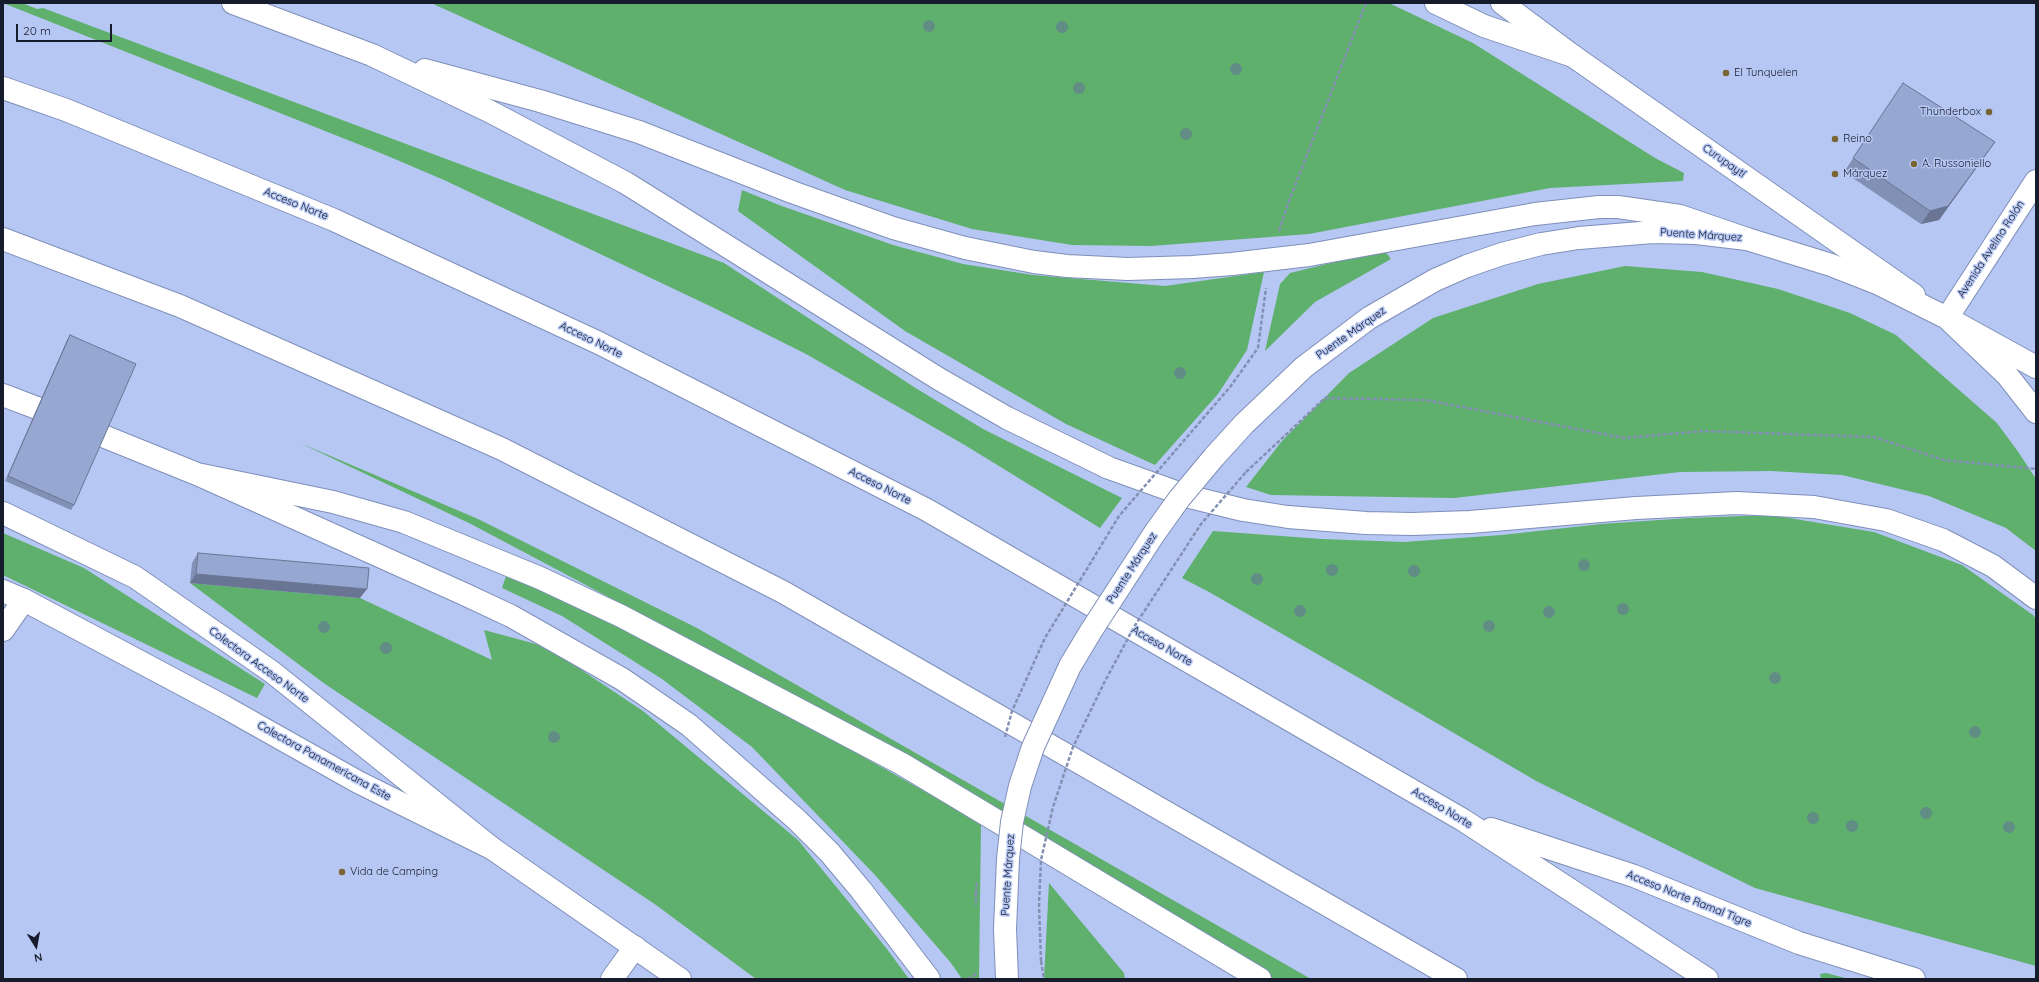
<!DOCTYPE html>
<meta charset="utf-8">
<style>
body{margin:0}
#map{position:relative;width:2039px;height:982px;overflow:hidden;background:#b6c7f3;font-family:Quicksand,sans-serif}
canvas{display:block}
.frame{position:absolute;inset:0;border:4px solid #161c2c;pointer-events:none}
.north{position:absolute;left:16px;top:926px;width:40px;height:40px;-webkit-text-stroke:3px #b6c7f3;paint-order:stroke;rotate:169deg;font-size:11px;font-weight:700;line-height:16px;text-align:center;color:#161c2c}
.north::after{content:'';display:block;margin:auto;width:14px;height:18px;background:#161c2c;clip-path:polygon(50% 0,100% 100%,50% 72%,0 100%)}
.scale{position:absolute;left:16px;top:24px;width:96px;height:18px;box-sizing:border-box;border:2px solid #161c2c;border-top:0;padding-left:5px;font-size:12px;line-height:14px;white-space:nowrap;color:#161c2c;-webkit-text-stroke:3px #b6c7f3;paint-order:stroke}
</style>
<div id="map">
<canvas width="2039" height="982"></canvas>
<div class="frame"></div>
<div class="north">N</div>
<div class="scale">20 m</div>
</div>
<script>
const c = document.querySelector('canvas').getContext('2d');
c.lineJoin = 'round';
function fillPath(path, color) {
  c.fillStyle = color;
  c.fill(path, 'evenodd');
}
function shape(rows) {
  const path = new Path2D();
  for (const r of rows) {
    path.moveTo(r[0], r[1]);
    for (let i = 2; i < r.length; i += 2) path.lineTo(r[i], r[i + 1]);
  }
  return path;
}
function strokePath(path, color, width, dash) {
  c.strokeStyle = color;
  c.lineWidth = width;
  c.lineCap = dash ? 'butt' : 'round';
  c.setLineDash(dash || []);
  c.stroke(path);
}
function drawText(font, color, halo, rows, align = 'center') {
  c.font = font + ' Quicksand,sans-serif';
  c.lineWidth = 3;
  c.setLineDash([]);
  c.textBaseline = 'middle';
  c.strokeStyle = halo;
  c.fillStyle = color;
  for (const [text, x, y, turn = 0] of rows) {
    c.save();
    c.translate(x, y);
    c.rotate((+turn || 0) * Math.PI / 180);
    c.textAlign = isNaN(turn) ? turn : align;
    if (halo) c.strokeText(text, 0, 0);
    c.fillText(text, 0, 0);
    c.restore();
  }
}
fillPath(shape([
 [3,3,22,3,37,9,43,8,724,263,914,387,983,429,1122,498,1100,528,963,444,806,354,712,307,444,180,383,154],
 [431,3,1389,3,1473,43,1655,158,1684,173,1683,181,1550,188,1309,234,1151,246,1072,245,972,229,845,190],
 [742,190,779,205,893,245,963,264,1033,275,1165,286,1264,272,1247,350,1218,394,1155,465,1066,424,905,331,738,211],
 [1384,250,1391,259,1315,302,1265,351,1280,284,1290,273],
 [1625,266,1702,272,1778,289,1850,313,1896,335,1997,423,2019,453,2036,479,2036,551,2006,528,1929,496,1842,475,1771,471,1680,472,1454,498,1271,495,1246,487,1282,441,1349,373,1433,318,1538,284],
 [300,443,478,519,697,628,1311,979,1267,979,731,662,471,524],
 [1771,515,1874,532,1962,565,2033,615,2036,619,2036,966,1755,888,1538,782,1373,686,1209,592,1182,578,1213,531,1322,539,1404,542,1502,535,1601,524,1689,518],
 [3,533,84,568,265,684,257,698,3,575],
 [506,576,570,600,730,682,981,823,979,979,962,979,951,963,875,875,752,747,662,679,562,616,502,588],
 [190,583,360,598,492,660,484,630,547,647,643,711,798,840,887,949,909,979,756,979,656,905,325,684],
 [1049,883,1124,973,1125,979,1044,979],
 [1826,973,1849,979,1821,979,1820,974]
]), '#5eb06c');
const street = shape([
 [3,630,24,600],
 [612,979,635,947]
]);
const secondary = shape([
 [1502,3,1573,56,1914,295],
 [1958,324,2036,367],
 [3,591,24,600,223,706,358,782,493,849,680,979]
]);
const primary = shape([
 [1947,318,2036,181],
 [1214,457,1244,424,1304,367,1369,318,1435,280,1467,266,1502,254,1541,244,1579,238,1653,232,1696,233,1747,239,1831,265,1877,283,1947,318,2007,375,2036,412]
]);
const highway = shape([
 [233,3,372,55,489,111,567,152,626,183,939,379,1007,418,1109,468,1190,497,1243,510,1288,517,1366,523,1412,524,1470,522,1636,508,1737,503,1814,507,1886,520,1943,540,1993,566,2036,598],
 [1436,3,1484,26,1573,56],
 [425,70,540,101,639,132,792,192,893,228,965,248,1034,262,1067,266,1128,269,1192,267,1232,264,1309,255,1535,214,1599,207,1618,207,1680,216,1747,239],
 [3,88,66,110,334,220,599,343,927,510,1463,820,1707,979],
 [3,239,180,306,502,449,783,592,1456,979],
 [3,395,37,408],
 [103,436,197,474,464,594,511,616,622,679,689,725,797,820,830,853,861,890,929,979],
 [197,474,333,502,404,522,540,578,621,616,902,764,1260,979],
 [3,513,135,577,272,672,493,849],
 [1491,829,1634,876,1799,943,1914,979]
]);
strokePath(street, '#7f8fb9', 24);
strokePath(secondary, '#7f8fb9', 24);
strokePath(primary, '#7f8fb9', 24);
strokePath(highway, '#7f8fb9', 24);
strokePath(shape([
 [1279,231,1289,201,1366,3],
 [1175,451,1230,387,1258,348,1266,288],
 [1246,472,1325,398,1425,400,1624,438,1704,431,1874,437,1944,460,2036,469],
 [976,893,976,906],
 [1041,961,1044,979],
 [968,979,977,973]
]), '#8390b4', 2.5, [4, 2]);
strokePath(street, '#fff', 22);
strokePath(secondary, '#fff', 22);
strokePath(primary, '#fff', 22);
strokePath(highway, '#fff', 22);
const primaryBridge = shape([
 [1007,979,1005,929,1008,859,1012,822,1020,786,1033,747,1070,666,1091,631,1154,534,1179,499,1214,457]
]);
strokePath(primaryBridge, '#7f8fb9', 24, []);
strokePath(shape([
 [1005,737,1012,711,1045,638,1119,516,1175,451],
 [976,893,977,881],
 [1041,961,1039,905,1041,860,1053,807,1073,747,1104,683,1134,627,1201,524,1246,472]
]), '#8390b4', 2.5, [4, 2]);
strokePath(primaryBridge, '#fff', 22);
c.fillStyle = '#618d85';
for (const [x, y] of [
 [929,26],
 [1062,27],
 [1236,69],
 [1079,88],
 [1186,134],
 [1180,373],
 [1584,565],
 [1332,570],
 [1414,571],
 [1257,579],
 [1623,609],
 [1300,611],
 [1549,612],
 [1489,626],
 [324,627],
 [386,648],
 [1775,678],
 [1975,732],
 [554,737],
 [1926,813],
 [1813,818],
 [1852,826],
 [2009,827]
]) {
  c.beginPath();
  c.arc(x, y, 6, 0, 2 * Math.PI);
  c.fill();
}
fillPath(shape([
 [1903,83,1995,142,1939,220,1921,224,1844,172],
 [70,335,74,505,71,510,5,481,67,340],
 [198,553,360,598,190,583,192,563]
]), '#8190b5');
fillPath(shape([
 [1995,142,1939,220,1921,224,1930,211],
 [196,574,367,589,360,598,190,583]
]), '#697593');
const building = shape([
 [1903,83,1995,142,1948,206,1930,211,1853,158,1903,83],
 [70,335,136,364,74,505,8,476,70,335],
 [198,553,369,568,367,589,196,574,198,553]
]);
fillPath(building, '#96a7d2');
strokePath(building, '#697593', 1);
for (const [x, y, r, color] of [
 [1726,73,4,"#796534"],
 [1989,112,4,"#796534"],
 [1835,139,4,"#796534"],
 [1914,164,4,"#796534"],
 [1835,174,4,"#796534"],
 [342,872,4,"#796534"]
]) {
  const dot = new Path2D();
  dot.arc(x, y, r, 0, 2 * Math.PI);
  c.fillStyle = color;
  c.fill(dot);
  strokePath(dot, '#b6c7f3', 1.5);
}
drawText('11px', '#161c2c', '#b6c7f3', [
 ["El Tunquelen",1734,73],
 ["Thunderbox",1981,112,"right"],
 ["Reino",1843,139],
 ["A. Russoniello",1922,164],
 ["Márquez",1843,174],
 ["Vida de Camping",350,872]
], 'left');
drawText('11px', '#161c2c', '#b6c7f3', [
 ["Curupaytí",1724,161,35],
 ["Acceso Norte",296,204,22],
 ["Puente Márquez",1701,235,4],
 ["Avenida Avelino Rolón",1991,249,-57],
 ["Puente Márquez",1351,333,-35],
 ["Acceso Norte",591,340,26],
 ["Acceso Norte",880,486,27],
 ["Puente Márquez",1132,568,-57],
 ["Acceso Norte",1162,646,30],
 ["Colectora Acceso Norte",259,665,36],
 ["Colectora Panamericana Este",324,761,29],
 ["Acceso Norte",1442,808,31],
 ["Puente Márquez",1008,875,-86],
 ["Acceso Norte Ramal Tigre",1689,899,22]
]);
</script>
